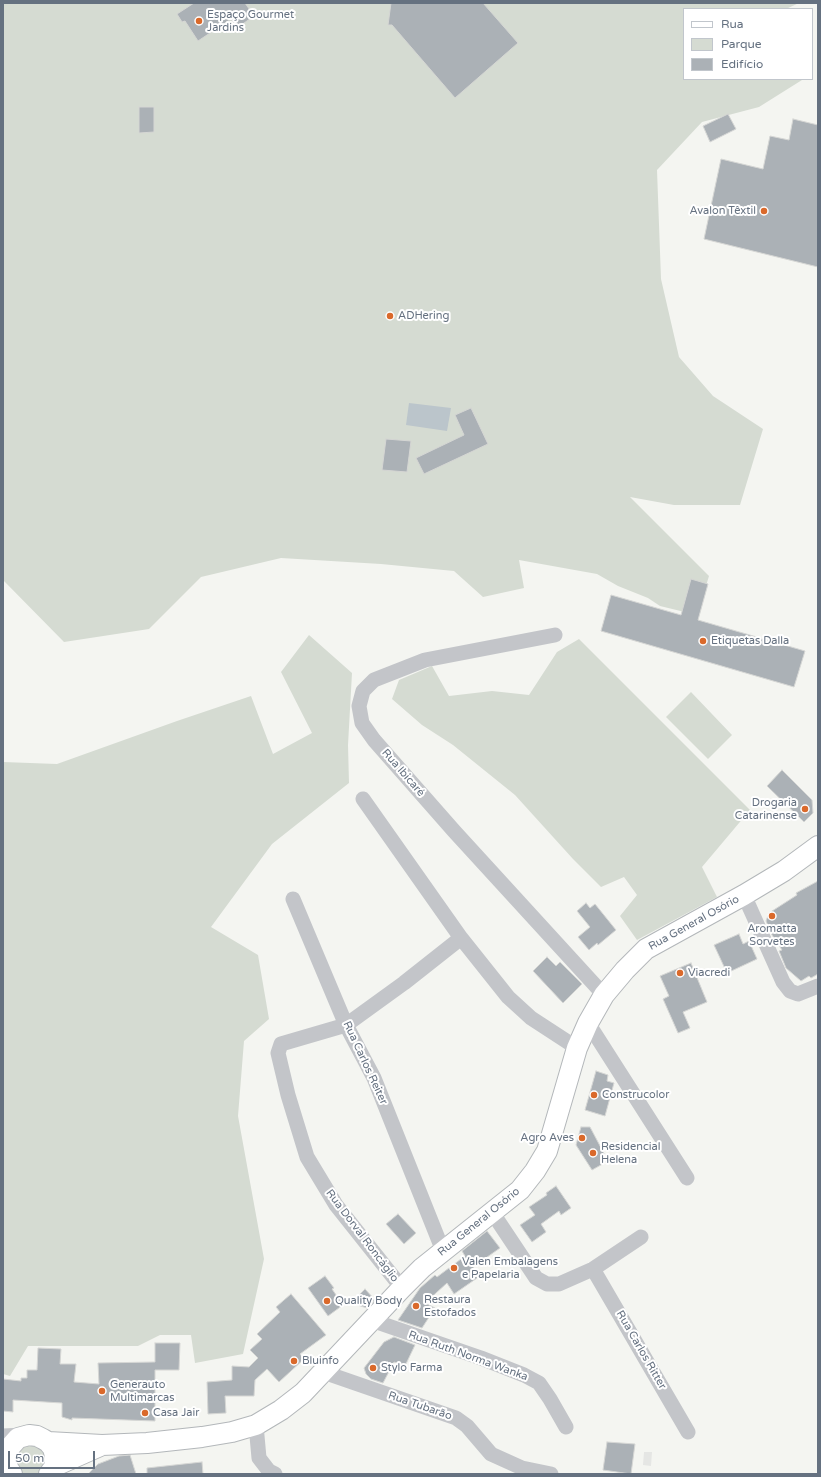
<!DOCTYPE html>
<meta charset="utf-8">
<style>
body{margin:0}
#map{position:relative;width:821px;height:1477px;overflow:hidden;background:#f4f5f1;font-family:"Varela Round",sans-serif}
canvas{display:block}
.frame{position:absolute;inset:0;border:4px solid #657180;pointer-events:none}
.legend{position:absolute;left:683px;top:8px;width:130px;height:72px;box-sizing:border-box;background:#fff;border:1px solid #c1c6cc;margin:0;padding:5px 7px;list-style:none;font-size:12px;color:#657180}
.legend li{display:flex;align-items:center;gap:8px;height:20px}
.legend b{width:20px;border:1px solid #c1c6cc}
.scale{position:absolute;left:8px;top:1451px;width:87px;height:18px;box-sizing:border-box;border:2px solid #657180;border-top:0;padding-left:5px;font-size:12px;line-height:14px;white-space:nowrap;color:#657180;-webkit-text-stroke:3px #fff;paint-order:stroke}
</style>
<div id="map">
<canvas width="821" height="1477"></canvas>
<div class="frame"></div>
<ul class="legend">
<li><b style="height:5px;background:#fff"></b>Rua</li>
<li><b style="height:11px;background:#d5dbd2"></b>Parque</li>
<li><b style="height:11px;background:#abb1b6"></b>Edifício</li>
</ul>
<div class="scale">50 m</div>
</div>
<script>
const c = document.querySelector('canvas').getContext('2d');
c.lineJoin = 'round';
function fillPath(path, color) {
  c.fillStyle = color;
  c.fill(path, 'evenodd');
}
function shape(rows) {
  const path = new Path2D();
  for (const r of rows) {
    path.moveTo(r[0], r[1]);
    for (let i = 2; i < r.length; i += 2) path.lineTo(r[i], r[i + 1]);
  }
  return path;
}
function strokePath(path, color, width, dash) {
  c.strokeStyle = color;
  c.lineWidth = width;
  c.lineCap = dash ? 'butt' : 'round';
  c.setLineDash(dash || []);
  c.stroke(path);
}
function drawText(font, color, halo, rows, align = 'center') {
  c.font = font + ' "Varela Round",sans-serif';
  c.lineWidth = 4;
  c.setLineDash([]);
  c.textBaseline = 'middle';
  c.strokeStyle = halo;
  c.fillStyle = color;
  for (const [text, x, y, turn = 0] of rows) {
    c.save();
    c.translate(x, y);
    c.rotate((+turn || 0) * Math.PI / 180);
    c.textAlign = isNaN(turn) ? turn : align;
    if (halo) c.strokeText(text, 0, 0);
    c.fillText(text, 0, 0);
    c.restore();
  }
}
fillPath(shape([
 [644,1452,652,1452,651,1466,643,1465]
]), '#e5e6e4');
fillPath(shape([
 [3,3,799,3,786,9,684,9,684,79,802,80,759,107,702,122,657,170,661,279,679,357,713,396,763,429,740,505,674,505,630,497,709,576,697,615,660,606,648,598,618,586,597,574,519,560,524,588,483,597,454,571,381,564,281,558,201,577,149,629,64,642,3,580],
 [309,635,352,673,348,745,349,783,272,844,211,927,258,955,269,1019,244,1041,238,1116,264,1259,243,1354,195,1363,191,1335,160,1335,138,1346,28,1346,10,1376,3,1374,3,762,57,764,177,721,251,696,273,754,312,733,281,672],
 [579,639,750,810,702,867,717,897,637,940,620,916,637,895,624,877,601,887,573,859,515,795,453,745,422,725,392,699,399,680,432,666,449,696,492,691,529,695,557,652],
 [691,692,732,735,708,759,666,717],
 [26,1444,39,1445,48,1457,44,1470,38,1474,24,1474,19,1470,16,1464,17,1452]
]), '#d5dbd2');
fillPath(shape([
 [409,403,451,408,447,431,406,425]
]), '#bbc5cb');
const building = shape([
 [194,3,245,3,254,16,237,28,231,19,198,41,185,21,182,22,177,14,194,3],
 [391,3,483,3,518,43,455,98,392,25,388,25,391,3],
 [139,107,154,107,154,132,139,133,139,107],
 [728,114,736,129,710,142,703,126,728,114],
 [793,119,818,125,818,267,704,239,721,159,763,169,770,136,789,140,793,119],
 [471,408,488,444,424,474,416,458,464,435,455,415,471,408],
 [386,439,411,441,407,472,382,470,386,439],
 [691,579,708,584,698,620,805,651,794,687,601,631,611,595,681,615,691,579],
 [782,770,812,800,813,813,804,822,767,786,782,770],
 [818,881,818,974,811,978,809,976,801,981,786,968,779,951,782,950,772,935,766,921,769,913,797,895,796,893,818,881],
 [586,903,590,908,595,904,616,930,598,945,597,943,589,950,578,937,590,927,577,911,586,903],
 [739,934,743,944,749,941,757,959,727,973,714,945,739,934],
 [547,957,556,966,560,962,582,984,563,1003,533,971,547,957],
 [691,963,707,1002,683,1012,690,1028,678,1033,663,999,669,996,660,976,691,963],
 [596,1071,608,1075,607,1081,614,1083,605,1116,585,1110,596,1071],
 [581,1127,590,1127,608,1161,592,1170,576,1145,581,1127],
 [556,1186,571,1208,561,1215,559,1211,541,1224,546,1232,532,1242,520,1225,535,1215,529,1207,547,1195,546,1193,556,1186],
 [398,1214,416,1233,404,1244,386,1224,398,1214],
 [487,1231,500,1248,473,1267,480,1276,454,1294,447,1283,425,1303,435,1308,422,1328,398,1320,420,1288,435,1275,437,1277,465,1256,462,1251,487,1231],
 [325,1276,334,1288,332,1289,343,1305,328,1316,308,1288,325,1276],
 [365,1289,375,1300,367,1308,351,1303,365,1289],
 [291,1294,326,1335,300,1354,304,1359,279,1382,267,1369,255,1380,254,1396,225,1396,226,1413,208,1414,207,1382,232,1380,232,1366,249,1367,258,1358,250,1350,262,1339,257,1334,280,1312,276,1307,291,1294],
 [394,1337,415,1345,405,1366,394,1362,383,1383,371,1379,366,1374,364,1368,384,1342,394,1337],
 [155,1343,180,1343,179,1370,155,1370,155,1421,72,1418,72,1420,62,1417,62,1403,13,1400,13,1412,3,1411,3,1379,21,1381,21,1378,27,1378,27,1370,37,1370,38,1348,61,1349,60,1364,76,1364,74,1382,99,1384,98,1363,155,1362,155,1343],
 [607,1442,635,1444,631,1474,603,1470,607,1442],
 [130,1455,136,1474,88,1474,98,1464,119,1456,130,1455],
 [202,1462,203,1474,147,1474,147,1468,202,1462]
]);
fillPath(building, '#abb1b6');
strokePath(building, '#d5d6d4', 1);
const major = shape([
 [48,1442,102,1445,147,1443,202,1437,232,1432,256,1425,281,1410,303,1393,402,1288,422,1268,520,1190,535,1171,547,1151,577,1048,588,1023,604,995,625,970,646,949,744,895,784,871,818,846],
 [55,1466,100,1446],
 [12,1474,8,1468,6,1461,10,1447,18,1438,29,1435,37,1436,43,1439,48,1442,53,1448,55,1456,55,1466,49,1474]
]);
strokePath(major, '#b3b7ba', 22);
strokePath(shape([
 [555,635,425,660,374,680,363,691,359,706,362,723,374,740,454,831,604,995],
 [363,799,461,938,508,997,531,1018,577,1048],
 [744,895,783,982,790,991,798,994,818,986],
 [293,899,346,1025,374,1078,443,1251],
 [588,1023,687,1178],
 [492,1212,536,1278,547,1284,559,1284,593,1269,641,1237],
 [593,1269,688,1432],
 [402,1288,336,1205,307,1157,288,1095,278,1053,281,1044,346,1025,404,983,461,938],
 [371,1320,481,1358,524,1375,539,1383,550,1399,566,1427],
 [323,1372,456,1418,467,1426,491,1454,522,1468,551,1474],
 [256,1425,259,1458,269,1471,275,1474],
 [3,1436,24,1435]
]), '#c3c5c9', 15);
strokePath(major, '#fff', 20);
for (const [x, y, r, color] of [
 [199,21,4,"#da692b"],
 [764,211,4,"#da692b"],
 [390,316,4,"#da692b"],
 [703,641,4,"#da692b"],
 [805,809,4,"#da692b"],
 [772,916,4,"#da692b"],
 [680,973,4,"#da692b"],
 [594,1095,4,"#da692b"],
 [582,1138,4,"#da692b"],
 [593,1153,4,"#da692b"],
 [454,1268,4,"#da692b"],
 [327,1301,4,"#da692b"],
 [416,1306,4,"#da692b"],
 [294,1361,4,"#da692b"],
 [373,1368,4,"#da692b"],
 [102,1391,4,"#da692b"],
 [145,1413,4,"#da692b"]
]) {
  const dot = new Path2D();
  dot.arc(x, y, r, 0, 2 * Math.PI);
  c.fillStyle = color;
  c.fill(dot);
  strokePath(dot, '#fff', 1.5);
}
drawText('11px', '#657180', '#fff', [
 ["Espaço Gourmet",207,15],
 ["Jardins",207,28],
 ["Avalon Têxtil",756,211,"right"],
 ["ADHering",398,316],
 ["Etiquetas Dalla",711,641],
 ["Drogaria",797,803,"right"],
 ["Catarinense",797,816,"right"],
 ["Aromatta",772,929,"center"],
 ["Sorvetes",772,942,"center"],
 ["Viacredi",688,973],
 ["Construcolor",602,1095],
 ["Agro Aves",574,1138,"right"],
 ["Residencial",601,1147],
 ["Helena",601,1160],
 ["Valen Embalagens",462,1262],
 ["e Papelaria",462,1275],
 ["Restaura",424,1300],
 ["Estofados",424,1313],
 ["Quality Body",335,1301],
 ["Bluinfo",302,1361],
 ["Stylo Farma",381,1368],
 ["Generauto",110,1385],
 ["Multimarcas",110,1398],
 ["Casa Jair",153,1413]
], 'left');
drawText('11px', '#657180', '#fff', [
 ["Rua Ibicaré",403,773,49],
 ["Rua General Osório",694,923,-29],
 ["Rua Carlos Reiter",365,1063,65],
 ["Rua General Osório",479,1222,-39],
 ["Rua Dorval Roncáglio",362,1236,53],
 ["Rua Carlos Ritter",641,1350,60],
 ["Rua Ruth Norma Wanka",468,1356,20],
 ["Rua Tubarão",420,1406,19]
]);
</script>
